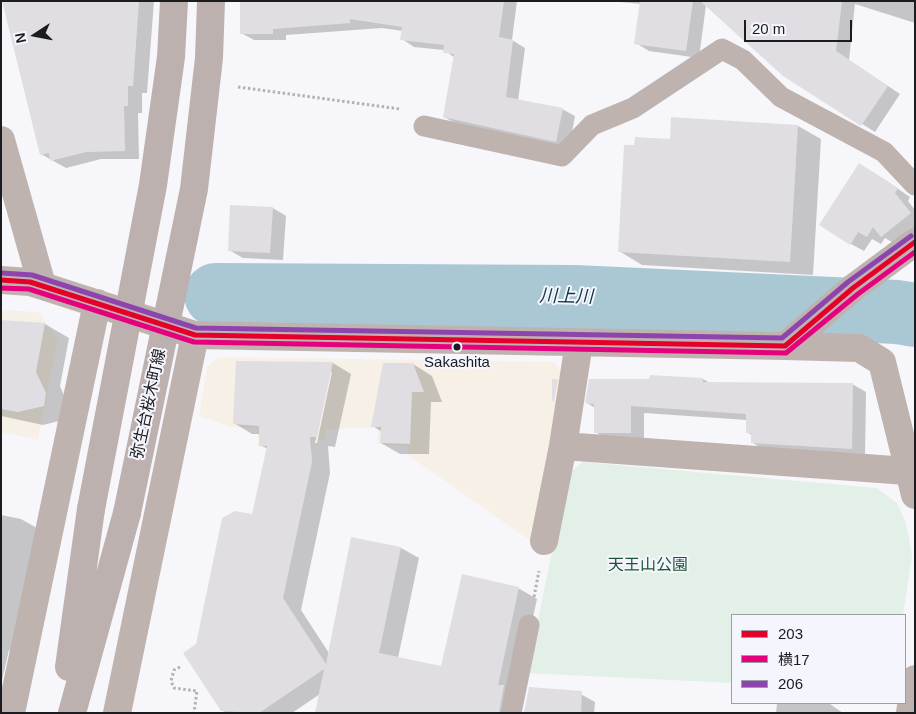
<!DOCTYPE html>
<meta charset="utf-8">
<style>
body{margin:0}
#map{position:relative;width:916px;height:714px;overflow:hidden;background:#f7f7fb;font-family:Arial,"Noto Sans JP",sans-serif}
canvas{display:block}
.frame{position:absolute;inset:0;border:2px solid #1c1c20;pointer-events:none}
.legend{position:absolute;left:731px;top:614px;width:175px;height:90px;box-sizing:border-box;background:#f5f5fd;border:1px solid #9e9ea5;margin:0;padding:6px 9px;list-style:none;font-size:15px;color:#1c1c20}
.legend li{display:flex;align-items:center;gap:10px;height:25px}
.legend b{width:25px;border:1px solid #9e9ea5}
.north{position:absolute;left:10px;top:10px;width:50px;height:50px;-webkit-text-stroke:4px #f5f5fd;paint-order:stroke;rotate:259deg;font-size:14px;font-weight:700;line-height:20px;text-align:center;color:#1c1c20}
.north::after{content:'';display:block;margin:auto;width:18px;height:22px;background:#1c1c20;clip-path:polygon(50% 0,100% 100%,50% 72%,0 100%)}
.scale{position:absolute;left:744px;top:20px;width:108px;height:22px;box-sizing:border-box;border:2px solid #1c1c20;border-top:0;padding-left:6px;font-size:15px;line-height:18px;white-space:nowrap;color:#1c1c20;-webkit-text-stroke:4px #f5f5fd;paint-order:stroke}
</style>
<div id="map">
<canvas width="916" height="714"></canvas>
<div class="frame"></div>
<ul class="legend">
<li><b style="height:6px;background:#e4002b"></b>203</li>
<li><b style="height:6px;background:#e5007d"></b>横17</li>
<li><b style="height:6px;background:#8e44ad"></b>206</li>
</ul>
<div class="north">N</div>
<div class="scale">20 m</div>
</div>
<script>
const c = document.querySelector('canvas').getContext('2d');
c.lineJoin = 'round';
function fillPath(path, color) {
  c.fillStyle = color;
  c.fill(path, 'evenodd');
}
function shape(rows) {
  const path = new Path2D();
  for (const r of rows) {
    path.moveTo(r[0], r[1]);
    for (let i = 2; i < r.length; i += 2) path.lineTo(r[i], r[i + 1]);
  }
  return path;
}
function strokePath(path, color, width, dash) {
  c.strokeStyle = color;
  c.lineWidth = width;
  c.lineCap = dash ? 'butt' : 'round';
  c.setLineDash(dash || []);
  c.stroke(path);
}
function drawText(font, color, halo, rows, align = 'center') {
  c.font = font + ' Arial,"Noto Sans JP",sans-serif';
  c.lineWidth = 4;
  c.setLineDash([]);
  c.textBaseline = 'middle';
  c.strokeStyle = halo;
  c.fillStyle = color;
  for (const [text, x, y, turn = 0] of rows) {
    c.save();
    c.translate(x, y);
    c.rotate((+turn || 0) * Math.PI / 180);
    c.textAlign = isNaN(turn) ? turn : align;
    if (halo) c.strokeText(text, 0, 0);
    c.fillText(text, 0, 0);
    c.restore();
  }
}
fillPath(shape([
 [1,310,39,312,58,340,38,440,1,432],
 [219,357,554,362,563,375,532,542,409,456,407,446,377,444,378,428,326,429,325,440,312,440,312,449,258,447,258,427,230,427,199,416,207,367]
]), '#f7f0e7');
fillPath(shape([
 [583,462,877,488,897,503,906,523,912,555,903,615,732,615,732,683,527,673,568,474]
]), '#e2f0e8');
fillPath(shape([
 [3,1,154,1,147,93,142,93,142,113,138,113,139,159,101,159,66,168,41,154],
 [241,1,517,1,512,40,525,48,518,101,562,109,575,116,569,148,457,124,444,117,455,58,444,50,414,47,402,39,403,31,382,28,286,35,286,40,254,40,241,33],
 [609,1,915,1,915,23,855,4,849,60,900,94,875,132,783,75,706,5,699,58,649,51,636,43,641,4],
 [798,126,821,139,813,275,642,265,619,251,671,140],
 [873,172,910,197,908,201,915,210,915,228,895,244,885,238,881,244,872,239,864,251,851,244],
 [273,208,286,216,283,260,243,258,229,250],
 [1,321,45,324,69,338,60,386,69,407,67,419,43,425,1,416],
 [333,363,351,374,335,447,328,446,330,473,301,610,329,653,352,538,401,548,419,558,398,658,442,667,518,588,537,599,516,694,518,713,316,713,320,694,292,713,226,713,222,710,197,645,253,516,268,449,260,445,261,434,252,434,234,423],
 [330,372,332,372,317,443,315,443],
 [413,364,432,376,442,402,431,402,429,454,400,454,381,443,382,432,373,426],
 [703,379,710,383,852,384,866,392,865,456,766,451,753,443,753,436,747,432,747,420,644,413,644,440,609,440,595,432,595,408,587,403],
 [1,515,21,519,44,532,19,653,9,650,1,685],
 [530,688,577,692,595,702,594,713,524,713],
 [777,703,830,704,843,713,776,713]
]), '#0003');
strokePath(shape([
 [216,295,575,297,897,312,915,315]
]), '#aac8d4', 64);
fillPath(shape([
 [2,1,139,1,133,86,128,86,128,106,124,106,125,151,86,152,50,161,49,153,40,155],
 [240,1,504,1,499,37,513,40,506,97,563,108,556,142,443,117,454,54,443,53,444,45,400,40,402,27,350,19,350,23,273,29,273,34,240,34],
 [640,1,693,1,686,51,634,44],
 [700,1,842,1,836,51,888,86,861,126,783,76],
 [671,117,798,125,790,262,618,252,624,145,634,145,635,137,670,139],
 [859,163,898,188,895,193,911,213,881,237,873,227,867,237,858,232,850,245,819,225],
 [230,205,273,207,270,253,228,251],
 [1,320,45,323,36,372,46,393,44,406,18,412,1,409],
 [236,361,333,362,317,437,310,437,312,462,283,598,326,664,351,537,401,547,379,653,441,666,462,574,519,587,498,685,504,685,499,713,315,713,324,669,259,713,221,711,183,653,196,644,222,518,235,511,252,514,267,446,259,446,259,426,233,424],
 [383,363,413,363,424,392,412,392,410,444,380,443,381,427,371,427],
 [650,375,703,378,703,382,853,383,852,449,751,443,751,433,746,433,746,414,631,406,631,433,594,433,594,404,585,403,589,379,649,379],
 [552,379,558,379,554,401,552,401],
 [529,687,582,691,581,713,524,713]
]), '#e0dee2');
strokePath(shape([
 [238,87,400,109],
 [534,597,539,571],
 [180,667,174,670,171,681,174,688,197,691,194,713]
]), '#b7b0af', 3, [2.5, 2.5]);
strokePath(shape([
 [424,126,562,156,592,125,633,108,722,49,743,60,781,97,884,152,915,185],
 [511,713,529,625]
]), '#bfb3b0', 21);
strokePath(shape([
 [1,140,42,285],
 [1,280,30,282,195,335,785,346,853,288,915,242],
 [785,346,859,348,882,362,915,495],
 [563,446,907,471,915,469],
 [544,541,563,446,579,343],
 [11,713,97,303],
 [117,713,195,335],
 [910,713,915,679]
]), '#bfb3b0', 28);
strokePath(shape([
 [69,667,91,509],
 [72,713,127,513]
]), '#bdb1b0', 28);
strokePath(shape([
 [91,509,153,185,171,57,174,1],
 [127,513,194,189,209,58,211,1]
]), '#bdb1b0', 28);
strokePath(shape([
 [1,280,30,282,195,335,785,346,853,288,915,242]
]), '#e4002b', 5);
strokePath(shape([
 [1,288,29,289,194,342,786,353,858,294,915,252]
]), '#e5007d', 5);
strokePath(shape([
 [2,273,32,275,196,328,782,338,848,282,911,236]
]), '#8e44ad', 5);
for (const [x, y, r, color] of [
 [457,347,4.5,"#1c1c20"]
]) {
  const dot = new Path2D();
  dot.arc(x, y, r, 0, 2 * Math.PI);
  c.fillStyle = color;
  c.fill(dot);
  strokePath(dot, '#f5f5fd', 2);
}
drawText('15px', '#1c1c20', '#f5f5fd', [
 ["Sakashita",457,363]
]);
drawText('16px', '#1c1c20', '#f5f5fd', [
 ["弥生台桜木町線",149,404,-78]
]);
drawText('16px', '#1b5535', '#f5f5fd', [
 ["天王山公園",648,566]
]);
drawText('italic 18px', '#0d3541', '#f5f5fd', [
 ["川上川",566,297,1]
]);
</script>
